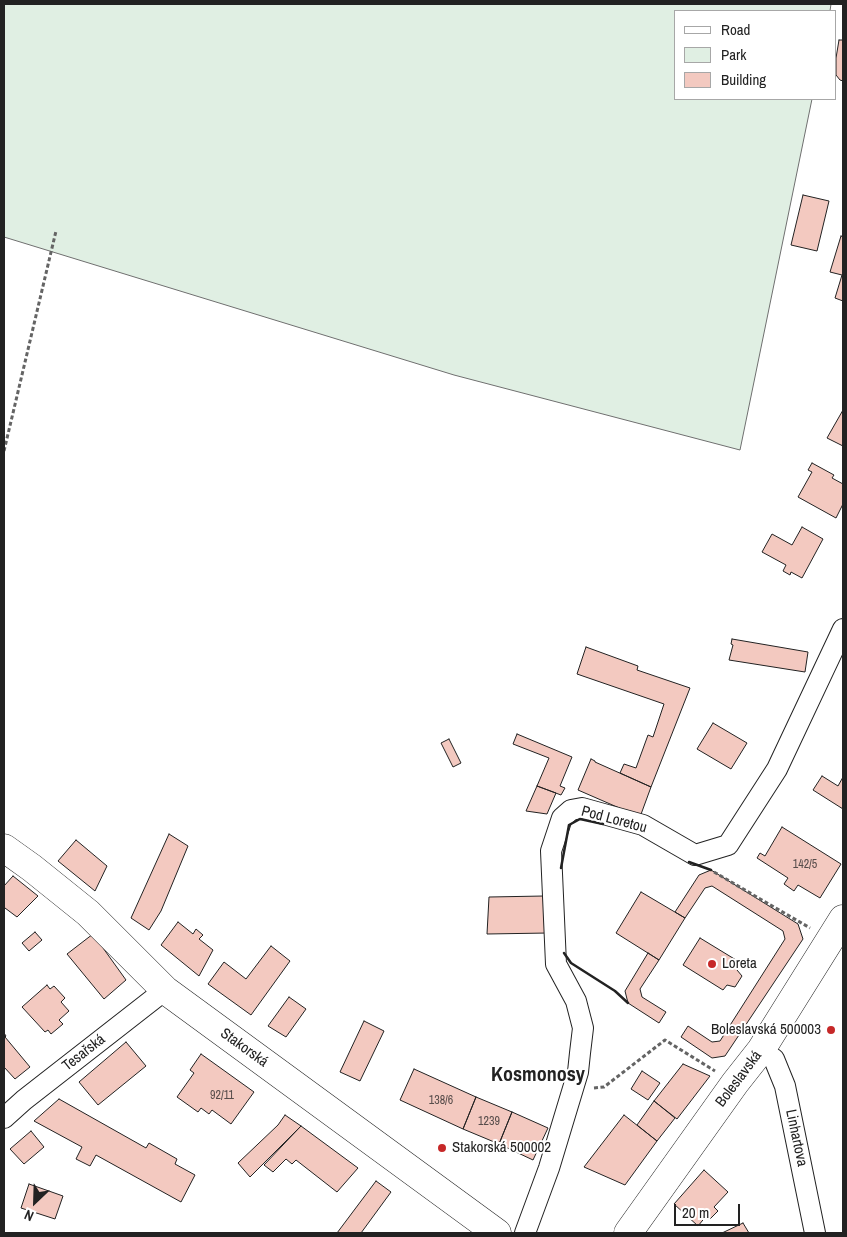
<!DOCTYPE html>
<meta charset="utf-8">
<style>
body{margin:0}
#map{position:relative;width:847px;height:1237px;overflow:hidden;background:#fff;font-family:"Archivo Narrow",sans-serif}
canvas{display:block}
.frame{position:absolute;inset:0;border:5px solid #222;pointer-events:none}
.legend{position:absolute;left:674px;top:10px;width:162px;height:90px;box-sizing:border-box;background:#fff;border:1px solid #a7a7a7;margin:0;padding:6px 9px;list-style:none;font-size:15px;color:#222}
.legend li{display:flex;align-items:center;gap:10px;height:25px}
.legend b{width:25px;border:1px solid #a7a7a7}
.north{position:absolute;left:10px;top:1177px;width:50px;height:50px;-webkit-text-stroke:4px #fff;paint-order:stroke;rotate:204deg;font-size:14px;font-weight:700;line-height:20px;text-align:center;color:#222}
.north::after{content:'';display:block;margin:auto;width:18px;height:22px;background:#222;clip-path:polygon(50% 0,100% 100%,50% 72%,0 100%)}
.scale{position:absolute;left:674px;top:1204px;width:66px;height:22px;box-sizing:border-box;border:2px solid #222;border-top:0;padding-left:6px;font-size:15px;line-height:18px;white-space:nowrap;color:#222;-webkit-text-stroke:4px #fff;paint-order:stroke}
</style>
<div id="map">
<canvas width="847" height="1237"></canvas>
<div class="frame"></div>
<ul class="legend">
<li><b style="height:6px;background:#fff"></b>Road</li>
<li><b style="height:14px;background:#e0efe3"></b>Park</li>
<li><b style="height:14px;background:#f3c9c0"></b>Building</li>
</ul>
<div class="north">N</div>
<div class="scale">20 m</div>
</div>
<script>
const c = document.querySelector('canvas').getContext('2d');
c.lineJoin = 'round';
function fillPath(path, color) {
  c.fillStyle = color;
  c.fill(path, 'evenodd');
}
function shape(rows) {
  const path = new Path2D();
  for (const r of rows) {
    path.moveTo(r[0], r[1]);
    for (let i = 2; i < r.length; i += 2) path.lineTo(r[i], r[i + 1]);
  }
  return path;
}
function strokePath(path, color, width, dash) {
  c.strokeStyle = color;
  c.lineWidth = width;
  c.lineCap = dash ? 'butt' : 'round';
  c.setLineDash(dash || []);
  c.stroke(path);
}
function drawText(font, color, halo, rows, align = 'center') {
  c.font = font + ' "Archivo Narrow",sans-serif';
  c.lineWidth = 4;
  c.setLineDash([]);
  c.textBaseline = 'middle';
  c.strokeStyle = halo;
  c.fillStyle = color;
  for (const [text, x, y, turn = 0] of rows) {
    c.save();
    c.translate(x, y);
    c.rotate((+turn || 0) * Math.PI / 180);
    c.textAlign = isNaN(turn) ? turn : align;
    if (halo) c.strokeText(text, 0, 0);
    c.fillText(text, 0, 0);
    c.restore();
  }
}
const green = shape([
 [4,4,831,4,830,11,676,11,676,99,812,99,740,450,454,375,4,237,4,4]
]);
fillPath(green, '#e0efe3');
strokePath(green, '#6f6f6f', 1);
const building = shape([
 [839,40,843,40,843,81,840,80,836,75,836,58,839,40],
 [803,195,829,201,817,251,791,245,803,195],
 [841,236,843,237,843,301,835,298,842,275,830,272,841,236],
 [843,410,843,446,827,438,843,410],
 [812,463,834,475,832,478,843,484,843,504,836,518,798,497,812,472,808,470,812,463],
 [802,527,823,539,802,578,791,572,790,575,783,571,786,565,762,552,772,534,792,545,802,527],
 [732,639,808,652,805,672,729,660,733,645,731,644,732,639],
 [586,647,638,666,637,670,690,688,651,787,620,773,624,764,636,768,648,735,653,737,664,704,577,674,586,647],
 [713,723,747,743,731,769,697,749,713,723],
 [517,734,572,757,560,786,565,788,561,795,537,786,549,758,513,744,517,734],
 [449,739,461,763,453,767,441,743,449,739],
 [591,759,595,761,595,762,651,787,640,817,578,790,591,759],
 [822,776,838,786,843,777,843,809,813,790,822,776],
 [537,786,556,793,547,814,526,811,537,786],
 [782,827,841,864,820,898,798,885,794,891,784,884,788,878,757,858,760,853,765,856,782,827],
 [169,834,188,846,161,911,149,930,131,918,169,834],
 [76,840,107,866,95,891,58,861,76,840],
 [711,870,798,924,803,939,725,1056,712,1058,681,1037,688,1026,712,1042,720,1041,785,939,783,931,712,886,705,888,685,918,675,912,699,875,711,870],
 [13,876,38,896,17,917,5,908,4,910,4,886,13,876],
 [641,892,685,918,659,960,616,933,641,892],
 [544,896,548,933,487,934,489,897,544,896],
 [178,922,193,934,196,929,203,935,199,939,213,950,199,976,161,945,178,922],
 [35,932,42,940,29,951,22,943,35,932],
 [93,934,126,980,104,999,67,954,93,934],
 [700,938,741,963,737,970,742,976,735,987,727,985,723,990,683,965,700,938],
 [271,946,290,961,251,1015,208,984,224,962,246,979,271,946],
 [648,953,659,960,640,989,642,997,666,1012,659,1023,628,1003,625,991,648,953],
 [47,985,50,989,54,986,65,998,61,1002,69,1011,59,1020,63,1024,51,1034,48,1030,45,1032,22,1007,47,985],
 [289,997,306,1009,286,1037,268,1026,289,997],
 [364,1021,384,1031,360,1081,340,1072,364,1021],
 [4,1033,6,1036,5,1037,30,1067,15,1079,4,1067,4,1033],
 [126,1042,146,1066,98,1105,79,1082,126,1042],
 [201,1054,254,1092,231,1124,212,1110,209,1114,201,1108,198,1112,177,1097,194,1073,190,1070,201,1054],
 [683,1064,710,1076,677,1119,654,1101,683,1064],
 [414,1069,476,1097,463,1129,400,1100,414,1069],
 [642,1071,660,1083,648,1100,631,1089,642,1071],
 [476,1097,512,1112,499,1144,463,1129,476,1097],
 [59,1099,146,1148,149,1143,177,1159,175,1164,195,1175,181,1202,96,1155,90,1166,76,1159,82,1147,34,1121,59,1099],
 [654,1101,675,1118,657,1141,637,1125,654,1101],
 [512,1112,548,1128,533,1160,499,1144,512,1112],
 [285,1115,301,1126,250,1177,238,1163,278,1125,285,1115],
 [624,1115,657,1141,625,1185,584,1167,624,1115],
 [301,1126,358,1168,337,1192,296,1160,292,1164,286,1159,273,1172,264,1165,301,1126],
 [31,1131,44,1147,24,1164,10,1149,31,1131],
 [704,1170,728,1192,714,1207,718,1211,710,1219,707,1215,698,1226,674,1204,704,1170],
 [376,1181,391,1192,361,1233,337,1233,376,1181],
 [29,1184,63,1196,55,1219,21,1208,29,1184],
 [743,1223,749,1233,722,1233,743,1223]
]);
fillPath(building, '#f3c9c0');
strokePath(building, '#222', 1);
const street = shape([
 [761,1050,774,1059,785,1086,815,1233],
 [4,1118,24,1100,165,990],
 [525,1233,549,1168,578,1072,580,1053,583,1028,576,1001,556,964,551,851,562,818,571,810,582,808,643,825,695,855,728,845,777,769,843,629]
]);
const secondary = shape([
 [4,848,32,868,88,913,165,990,497,1233],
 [628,1233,735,1083,761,1050,843,919]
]);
strokePath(street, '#222', 22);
strokePath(secondary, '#222', 29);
strokePath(shape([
 [4,451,56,231],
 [714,872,810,928],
 [594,1088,604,1087,665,1040,715,1071]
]), '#646464', 3, [4, 2.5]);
strokePath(street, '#fff', 20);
strokePath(secondary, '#fff', 28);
strokePath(shape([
 [689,862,711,870],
 [561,868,569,825,580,819,603,824],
 [564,953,571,963,615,991,628,1003]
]), '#222', 2.5);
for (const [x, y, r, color] of [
 [712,964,5,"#c62828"],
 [831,1030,5,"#c62828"],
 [442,1148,5,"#c62828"]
]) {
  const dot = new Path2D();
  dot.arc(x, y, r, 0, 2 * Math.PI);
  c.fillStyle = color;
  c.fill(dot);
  strokePath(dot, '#fff', 2);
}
drawText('12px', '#564c4a', null, [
 ["142/5",805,865],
 ["92/11",222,1096],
 ["138/6",441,1101],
 ["1239",489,1122]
]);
drawText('15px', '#222', '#fff', [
 ["Pod Loretou",614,820,15],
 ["Stakorská",244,1048,36],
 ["Tesařská",84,1053,-38],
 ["Boleslavská",739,1079,-53],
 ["Linhartova",796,1138,78]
]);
drawText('15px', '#222', '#fff', [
 ["Loreta",722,964],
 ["Boleslavská 500003",821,1030,"right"],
 ["Stakorská 500002",452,1148]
], 'left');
drawText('bold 20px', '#222', '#fff', [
 ["Kosmonosy",538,1076]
]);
</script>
